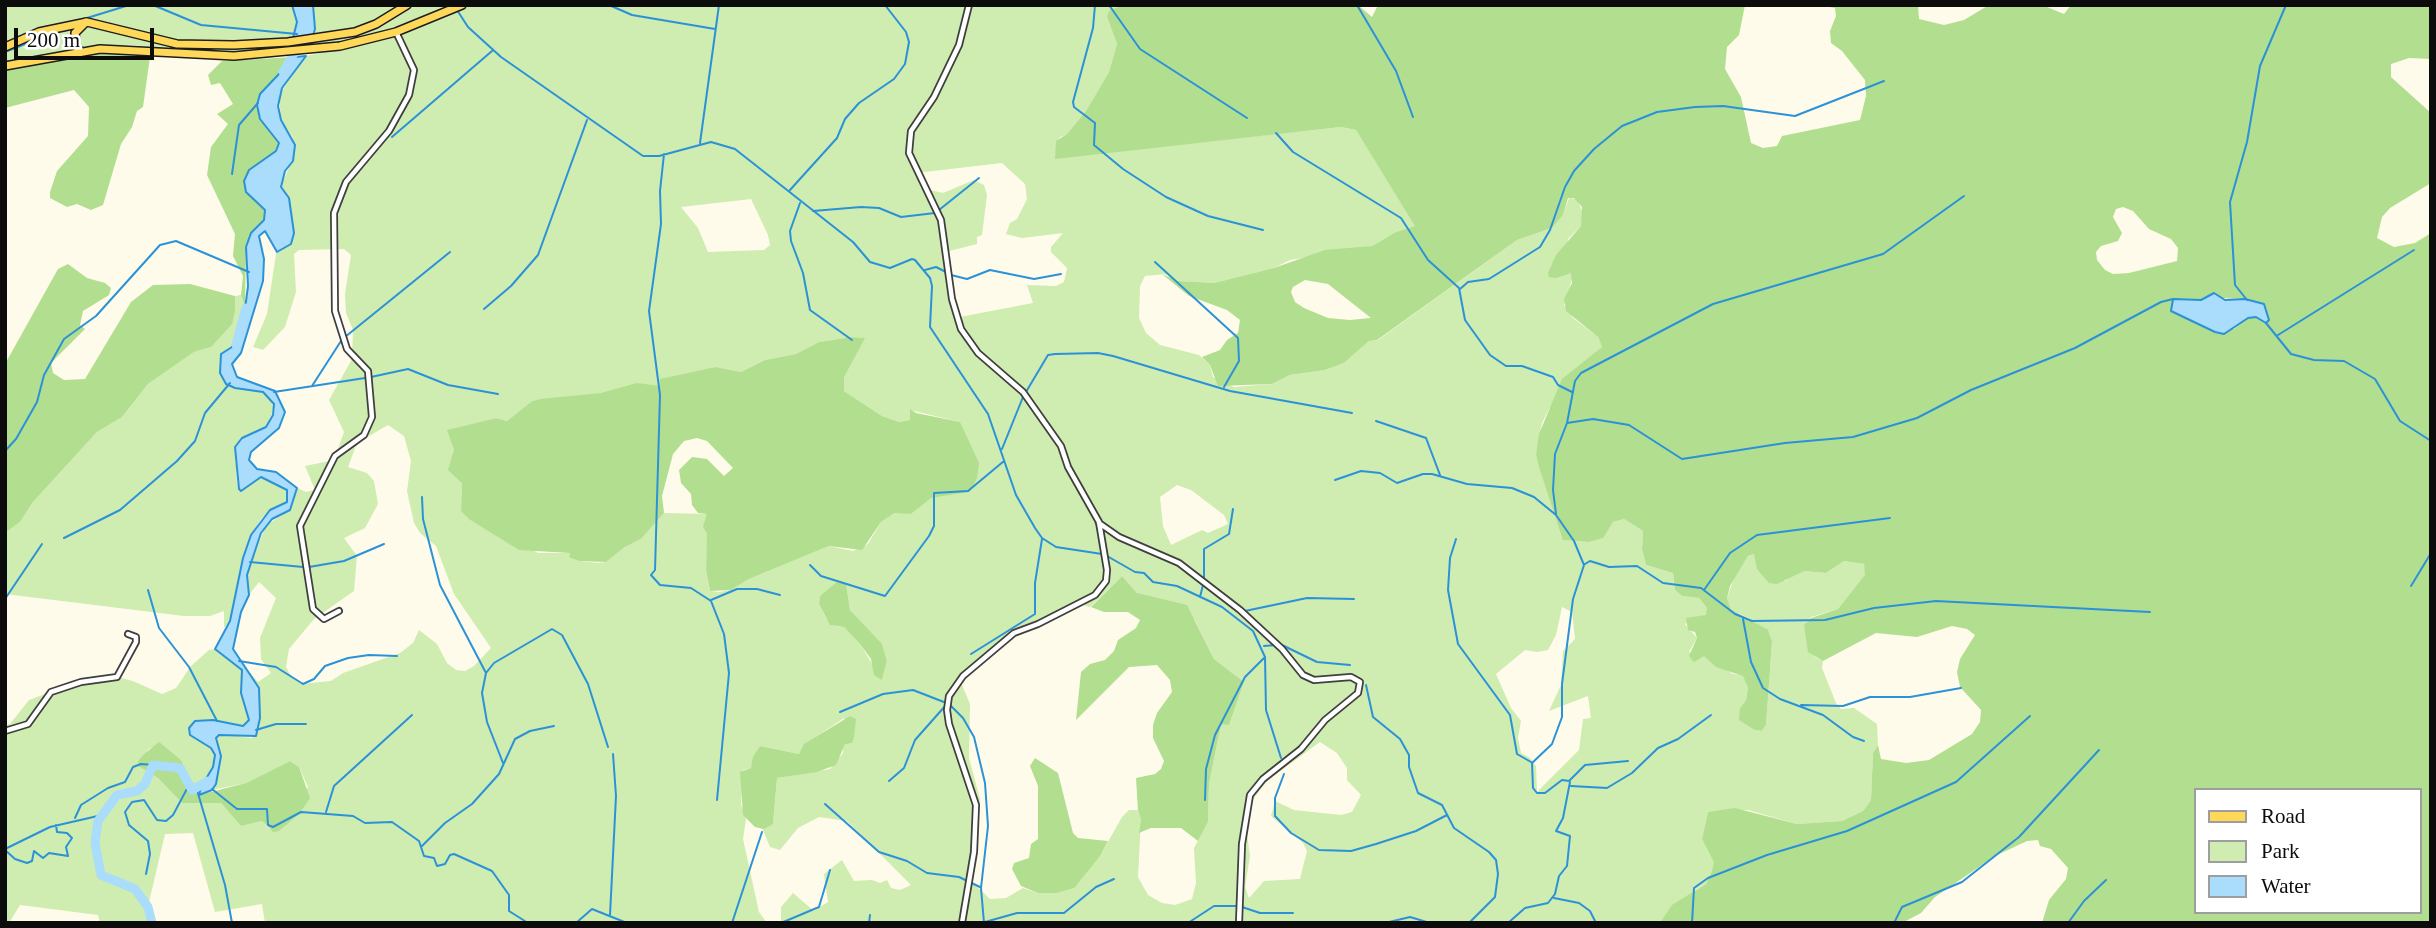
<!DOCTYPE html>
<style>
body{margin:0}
#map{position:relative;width:2436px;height:928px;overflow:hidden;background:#fffbea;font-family:Georgia,serif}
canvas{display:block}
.frame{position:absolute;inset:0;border:7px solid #0c0c0c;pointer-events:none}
.legend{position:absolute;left:2194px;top:788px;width:228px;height:126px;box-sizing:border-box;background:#fff;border:2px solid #9e9e9e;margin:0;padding:9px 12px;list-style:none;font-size:21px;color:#0c0c0c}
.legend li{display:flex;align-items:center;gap:14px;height:35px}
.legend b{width:35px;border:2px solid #9e9e9e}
.scale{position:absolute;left:14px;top:28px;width:140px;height:32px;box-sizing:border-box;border:4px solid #0c0c0c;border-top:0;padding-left:9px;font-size:21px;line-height:24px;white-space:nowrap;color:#0c0c0c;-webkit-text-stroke:5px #fff;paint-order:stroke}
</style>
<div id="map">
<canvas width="2436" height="928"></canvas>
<div class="frame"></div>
<ul class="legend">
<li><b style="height:9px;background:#ffd85a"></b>Road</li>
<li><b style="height:19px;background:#cfecb1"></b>Park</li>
<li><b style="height:19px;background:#aadcfb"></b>Water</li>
</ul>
<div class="scale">200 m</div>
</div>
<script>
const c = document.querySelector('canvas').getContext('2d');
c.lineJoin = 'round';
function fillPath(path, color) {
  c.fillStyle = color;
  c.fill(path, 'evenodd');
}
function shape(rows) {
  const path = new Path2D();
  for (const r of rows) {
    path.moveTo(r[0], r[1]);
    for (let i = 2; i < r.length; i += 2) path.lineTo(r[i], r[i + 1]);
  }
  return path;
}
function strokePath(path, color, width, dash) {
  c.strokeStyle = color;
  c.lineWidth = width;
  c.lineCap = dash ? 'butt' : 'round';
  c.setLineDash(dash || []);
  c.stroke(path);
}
fillPath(shape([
 [5,5,292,5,297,22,290,50,215,54,132,45,92,46,5,62],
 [313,5,449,5,383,33,309,48,315,24],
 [471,5,1122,5,1115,8,1107,17,1117,44,1109,72,1086,111,1067,134,1059,138,1055,158,1341,127,1356,130,1416,226,1396,232,1372,246,1290,260,1274,268,1214,283,1178,281,1165,274,1145,276,1140,286,1139,318,1146,333,1160,345,1199,355,1210,365,1213,377,1234,387,1272,384,1290,375,1325,370,1344,363,1369,341,1378,340,1517,240,1552,228,1563,215,1569,198,1577,199,1583,213,1581,226,1568,239,1563,273,1571,272,1573,276,1564,305,1573,318,1598,337,1602,347,1585,362,1549,409,1542,423,1536,454,1564,540,1588,542,1613,522,1624,519,1643,531,1642,549,1646,565,1673,573,1675,590,1682,596,1699,598,1707,608,1707,615,1685,624,1697,638,1689,652,1704,655,1733,674,1743,675,1748,688,1746,700,1740,708,1755,730,1762,731,1766,725,1772,642,1754,621,1731,609,1727,598,1734,578,1748,556,1754,554,1785,581,1794,573,1804,571,1826,573,1844,561,1864,564,1866,575,1838,609,1811,617,1804,626,1815,657,1823,661,1822,668,1836,703,1841,709,1854,708,1877,724,1878,745,1873,753,1871,800,1863,811,1842,821,1797,824,1748,810,1708,812,1702,839,1715,862,1712,871,1706,884,1695,890,1660,923,781,923,781,907,793,893,814,911,828,902,824,874,842,860,854,881,872,880,880,883,887,880,891,888,900,890,911,885,847,821,819,817,798,828,780,850,770,847,762,828,773,824,777,778,830,769,843,753,844,718,805,744,799,754,760,746,751,768,743,770,741,804,746,819,743,839,759,912,767,923,265,923,262,904,215,912,193,833,165,834,149,902,151,923,100,923,98,915,20,905,9,923,5,923,5,725,10,724,29,700,81,681,113,676,133,681,162,694,176,688,191,666,209,650,215,649,242,670,241,693,249,720,243,726,213,720,195,721,215,755,213,767,201,786,199,795,189,788,190,778,181,760,164,748,150,748,138,761,138,766,158,778,182,803,221,803,241,826,262,821,269,829,279,831,288,822,308,787,299,767,290,761,246,783,212,790,221,757,216,738,224,734,252,738,259,727,260,699,254,681,244,666,258,682,271,673,261,659,260,638,276,598,259,582,249,595,247,575,266,525,290,510,297,488,306,492,315,490,305,466,334,460,344,432,329,400,352,359,353,330,346,313,345,294,351,255,344,249,299,250,294,254,296,292,285,327,263,350,253,347,267,314,276,254,291,244,293,222,289,198,281,187,289,167,293,138,281,120,279,95,306,56,399,36],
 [1002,163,1025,184,1027,199,1017,219,1010,223,1006,234,1022,238,1063,233,1051,247,1051,252,1067,268,1064,282,1056,286,1027,285,1033,303,960,317,950,290,949,251,977,244,977,237,982,235,987,195,984,185,974,180,943,193,921,188,916,173],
 [751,199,768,235,770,245,764,250,708,252,698,228,681,207],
 [852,337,864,338,843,377,844,391,882,416,901,422,910,420,910,410,960,422,969,492,930,498,911,514,894,512,881,522,868,544,853,551,829,546,749,579,731,590,719,592,710,591,706,570,708,514,664,513,641,539,625,547,606,562,598,563,579,561,569,556,570,553,538,553,461,511,462,483,451,466,454,450,448,430,496,418,507,421,532,401,540,399,565,399,660,386,716,367,741,372,765,360,796,354,819,342],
 [388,425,404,436,411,461,407,491,414,523,420,533,436,546,454,594,491,648,474,666,465,671,456,670,447,663,437,644,419,630,413,643,400,653,343,673,331,681,301,684,292,678,286,667,289,649,314,619,354,591,357,556,344,538,365,528,378,504,374,481,367,473,348,467,357,443],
 [1177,485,1191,490,1224,515,1228,524,1208,533,1202,530,1171,545,1163,526,1160,497],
 [1122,576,1137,593,1195,620,1214,659,1244,682,1229,725,1221,723,1209,784,1208,822,1194,848,1196,883,1192,899,1175,905,1162,903,1148,895,1138,877,1141,820,1138,810,1129,810,1122,817,1100,856,1056,893,1038,893,1023,888,1006,898,990,899,971,881,980,799,969,758,970,704,960,680,1014,633,1035,628,1083,605,1090,607],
 [846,583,850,610,882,645,887,661,882,680,860,644,844,627,834,626,826,618,819,604,820,596],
 [1562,607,1572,612,1575,639,1563,651,1561,685,1549,711,1588,696,1591,718,1583,719,1579,750,1537,792,1536,766,1530,758,1521,753,1518,738,1521,721,1511,708,1496,674,1525,650,1537,652,1548,650,1556,635],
 [1320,742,1337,753,1347,768,1347,780,1361,795,1352,812,1341,815,1294,810,1275,801,1271,816,1303,843,1307,851,1300,879,1264,881,1249,898,1245,887,1250,856,1247,834,1251,802,1268,780],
 [241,295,245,306,241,332,232,347,221,354,235,388,263,392,271,398,274,409,266,427,242,438,235,447,237,484,241,491,261,477,287,490,288,498,287,502,270,510,261,519,251,535,230,621,224,628,224,611,210,616,184,616,5,594,5,533,20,522,33,502,97,432,122,417,148,384,194,352,211,347,235,311,235,296]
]), '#cfecb1');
fillPath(shape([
 [1122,5,1358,5,1372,17,1378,5,1745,5,1739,35,1727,47,1725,69,1741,97,1751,143,1763,148,1777,146,1782,136,1860,120,1866,96,1865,80,1842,51,1831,43,1830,31,1836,16,1835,8,1819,5,1918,5,1919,19,1944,25,1964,20,1989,5,2042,5,2064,14,2071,5,2431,5,2431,59,2409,58,2391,64,2391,77,2431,113,2431,183,2390,208,2382,217,2377,238,2394,247,2415,243,2431,233,2431,923,2042,923,2049,900,2066,879,2068,868,2051,849,2040,846,2038,840,2027,841,1995,856,1935,897,1921,913,1902,923,1660,923,1672,905,1706,884,1712,871,1714,862,1702,839,1708,812,1735,808,1797,824,1842,821,1863,811,1871,800,1873,753,1878,745,1881,759,1906,763,1929,760,1972,734,1980,722,1981,710,1960,687,1957,672,1960,659,1975,635,1967,629,1952,626,1917,637,1876,633,1823,661,1808,652,1804,625,1811,618,1838,609,1865,575,1864,564,1844,561,1826,573,1804,571,1777,584,1769,583,1757,569,1754,554,1748,556,1730,586,1727,598,1731,609,1768,630,1772,642,1766,725,1762,731,1755,730,1739,720,1740,708,1746,700,1748,688,1743,676,1716,667,1704,656,1694,662,1689,656,1697,638,1695,632,1688,630,1686,618,1706,615,1707,608,1699,598,1682,596,1675,590,1673,573,1646,565,1642,549,1643,531,1624,519,1613,522,1603,538,1588,542,1563,540,1539,467,1536,454,1539,434,1562,379,1602,347,1598,337,1566,311,1564,299,1572,283,1571,273,1556,278,1549,277,1548,273,1556,255,1581,226,1582,207,1574,198,1568,198,1563,215,1552,228,1517,240,1377,340,1369,341,1344,363,1325,370,1290,375,1272,384,1218,386,1210,365,1202,357,1220,350,1227,340,1238,333,1240,320,1227,310,1189,296,1162,274,1178,281,1214,283,1274,268,1325,250,1372,246,1396,232,1415,226,1356,130,1341,127,1055,159,1056,141,1067,134,1086,111,1109,72,1117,44,1107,17,1109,11],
 [2123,207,2133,211,2149,229,2171,239,2178,248,2177,261,2129,273,2113,274,2105,270,2097,260,2096,252,2101,246,2118,241,2122,233,2113,217,2116,209],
 [1305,280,1328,284,1371,318,1350,320,1328,318,1304,308,1295,302,1291,292,1293,287],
 [2205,297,2245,299,2264,304,2266,323,2256,317,2248,318,2234,329,2199,323,2176,314,2190,299,2201,300],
 [2196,790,2420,790,2420,912,2196,912],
 [131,53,150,57,143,107,137,111,132,127,121,144,103,205,91,210,77,204,67,207,50,198,50,192,57,171,88,136,89,107,74,90,5,108,5,70,93,54],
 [295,57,260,94,270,129,279,143,276,151,249,170,246,192,265,210,263,224,251,233,246,247,245,306,241,295,243,276,233,256,235,234,207,175,211,147,228,124,217,114,233,104,220,83,211,85,208,75,222,61],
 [68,264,87,278,105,283,111,288,109,295,83,311,80,325,85,329,51,363,53,373,64,380,85,379,131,302,153,285,190,284,235,296,235,311,232,324,211,347,194,352,148,384,122,417,97,432,33,502,20,522,5,533,5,364,58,269],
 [852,337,865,338,844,377,844,391,882,416,900,422,910,420,910,409,916,413,960,422,979,463,977,478,970,492,931,498,911,514,894,513,881,522,862,550,829,546,749,579,731,590,710,591,706,570,707,533,703,527,707,514,698,513,692,505,691,494,681,483,679,470,692,457,707,459,724,476,733,468,707,441,697,438,684,441,673,454,662,496,664,513,641,539,625,547,606,562,579,561,569,557,570,553,519,550,469,519,461,511,462,483,448,470,454,450,447,430,496,418,507,421,532,401,540,399,601,393,637,383,660,386,660,379,716,367,741,372,765,360,796,354,819,342],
 [1122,576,1137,593,1187,605,1214,659,1244,682,1229,725,1221,724,1209,784,1208,822,1198,841,1181,828,1151,828,1139,833,1141,820,1138,810,1136,778,1155,774,1161,769,1164,761,1153,738,1153,725,1157,713,1172,692,1170,680,1157,665,1129,667,1076,720,1081,672,1090,664,1105,660,1114,651,1118,640,1136,628,1140,620,1128,612,1104,612,1091,607],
 [837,582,846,583,850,610,882,644,887,661,882,680,874,675,871,659,860,644,844,627,830,625,819,604,820,596],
 [850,716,856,719,854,737,852,743,845,744,836,765,817,772,777,778,773,824,764,829,755,827,743,815,740,772,751,768,753,757,760,746,799,754,804,744],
 [159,742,181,760,190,778,189,788,199,795,246,783,290,761,299,767,310,798,300,813,279,831,273,832,262,821,241,826,221,803,182,803,158,778,138,766,138,761,144,754],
 [1035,758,1058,773,1073,833,1078,838,1108,841,1100,856,1074,888,1056,893,1038,893,1021,886,1012,869,1014,863,1029,858,1031,844,1038,839,1038,786,1030,766]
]), '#b2de8f');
const water = shape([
 [292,5,313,5,315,29,309,48,290,50,297,22,292,5],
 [306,56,282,88,278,106,281,120,295,145,293,161,285,171,281,187,289,198,294,233,291,244,277,252,265,231,259,236,264,259,263,281,241,353,232,364,237,377,275,391,285,412,279,428,251,452,249,460,257,469,276,472,297,488,290,510,272,519,261,533,247,575,249,595,241,612,233,649,259,688,260,718,256,736,219,735,216,738,221,756,216,784,212,790,199,795,201,787,213,767,215,755,211,748,190,735,189,728,195,721,213,720,243,726,249,720,241,693,242,670,215,649,230,621,243,558,251,535,270,510,287,502,287,490,261,477,241,491,239,489,235,447,242,438,266,427,273,415,274,404,263,392,235,388,226,384,220,373,221,354,232,347,242,332,248,286,246,247,251,233,264,220,265,210,246,192,244,181,249,170,276,151,279,143,260,119,257,105,260,94,295,57,306,56],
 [2214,293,2225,300,2245,299,2264,304,2269,320,2266,323,2256,317,2248,318,2224,334,2215,332,2171,311,2173,299,2201,300,2214,293]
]);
fillPath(water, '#aadcfb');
strokePath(water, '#2b92d8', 2);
strokePath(shape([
 [153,5,201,25,297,34],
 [609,5,632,15,715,29],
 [1095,5,1093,28,1073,102,1074,107,1095,123,1094,145,1123,169,1166,197,1208,216,1263,230],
 [1109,5,1140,49,1247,118],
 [1357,5,1396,71,1413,117],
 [457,10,468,27,501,57,643,156,659,156,711,142,735,149,853,242,870,262,890,268,912,259,915,260,930,278,932,286,930,327,988,414,1016,495,1035,528,1042,538,1056,547,1102,554],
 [87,18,126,6,145,5],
 [5,52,53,33],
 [1276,133,1293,152,1401,218,1428,260,1459,288,1465,320,1490,355,1506,366,1522,366,1553,377,1558,385,1572,392],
 [392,137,492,51],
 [700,143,719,5],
 [664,154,660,191,661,224,649,311,660,395,655,570,651,575,660,585,691,588,711,601,724,634,729,673,717,800],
 [232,174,239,125,258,103],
 [790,190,837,138,845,119,859,103,894,79,905,64,909,42,906,32,885,5],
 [800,203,790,231,791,241,803,273,810,310,852,340],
 [939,210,979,178],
 [813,211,861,207,879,208,901,217,935,213],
 [1155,262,1238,338,1239,361,1224,387],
 [925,270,936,267,946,272],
 [951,275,967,279,990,270,1034,279,1061,274],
 [1460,289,1468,282,1489,279,1540,247,1550,230,1565,187,1574,171,1594,149,1622,126,1657,112,1695,107,1723,106,1795,116,1884,81],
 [2247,300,2235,285,2230,202,2247,142,2260,66,2286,5],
 [484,309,511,286,538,255,587,120],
 [2266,323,2291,354,2314,360,2344,361,2375,379,2400,421,2431,441],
 [2278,335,2414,250],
 [345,337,450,252],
 [371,377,408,369,448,385,498,394],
 [312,386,341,341],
 [274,392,365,378],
 [1376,421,1426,438,1440,475],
 [1567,423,1593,419,1629,425,1682,459,1785,443,1853,437,1917,418,1971,390,2075,348,2161,302,2173,299],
 [1002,449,1023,397,1048,355,1055,354,1098,353,1113,356,1230,391,1352,413],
 [5,451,16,439,37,402,44,375,64,339,96,316,160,245,176,241,249,272],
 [1335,480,1361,471,1380,473,1397,483,1423,474,1432,474,1467,484,1512,488,1534,497,1556,515,1574,541,1584,565,1573,599,1562,684,1562,717,1552,744,1532,763,1533,788,1537,793,1545,793,1562,780,1569,781,1585,765,1628,761],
 [422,497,423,519,440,585,486,673],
 [1556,514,1553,490,1555,454,1567,423,1575,381,1581,373,1713,304,1883,254,1964,196],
 [64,538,120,510,177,461,195,441,205,413,230,383],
 [1456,539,1450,558,1448,590,1458,644,1510,715,1517,754,1531,762],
 [1107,556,1135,572,1144,573,1153,582,1177,586,1222,607,1253,631,1265,657,1266,710,1281,758],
 [250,562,303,567],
 [1585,564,1590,561,1609,567,1637,566,1663,583,1701,588,1735,614,1752,621,1825,620,1874,608,1936,601,2150,612],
 [810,565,821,576,885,596,929,536,934,526,934,493,968,491,1004,461],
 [309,567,344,561,384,544],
 [1204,580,1204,549,1229,534,1233,509],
 [2411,586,2431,553],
 [148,590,159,628,189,667,217,721],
 [1704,590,1730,553,1757,535,1890,518],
 [1200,597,1203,585],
 [5,599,42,544],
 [711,600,737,589,757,589,780,595],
 [1245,611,1307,598,1354,599],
 [1743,619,1751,662,1763,688,1780,699,1823,715,1853,737,1864,741],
 [1282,645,1317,662,1350,665],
 [1264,646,1276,645],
 [971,654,1035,614,1035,583,1042,539],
 [239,661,276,667,303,684,314,679,325,666,348,658,369,655,397,656],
 [1366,685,1373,717,1400,739,1409,755,1409,767,1418,793,1442,805,1454,828,1489,852,1496,860,1498,874,1495,897,1469,923],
 [1801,705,1843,706,1870,697,1910,697,1961,688],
 [840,712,883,694,913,690,949,704,963,718,974,737,985,783,988,826,981,888,984,923],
 [256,730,276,724,306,724],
 [503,763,487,722,482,693,486,673,494,663,552,629,562,635,588,684,608,747],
 [1284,774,1275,798,1275,816,1291,833,1319,850,1351,851,1376,844,1416,831,1447,815],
 [889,781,904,768,915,740,946,705],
 [1571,786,1607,788,1632,773,1658,748,1678,739,1711,715],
 [212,789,237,809,267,809,268,825,273,827,301,812,353,816,365,823,392,822,419,841,424,856,434,858,437,866,445,864,450,855,454,854,492,871,509,895,509,911,528,923],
 [197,790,225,885,232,923],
 [1205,800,1206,769,1215,735,1245,677,1264,658],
 [825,804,879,852,907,861,927,873,959,877,980,887],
 [326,812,334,786,412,715],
 [75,818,81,805,108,788,125,782,133,767,141,764,153,765],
 [422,846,445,823,472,804,499,774,515,739,530,731,554,726],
 [5,849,50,827,102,815],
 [5,850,15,859,27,863,32,861,34,851,43,858,49,853,68,856,66,847,72,838,67,833,57,832,56,825],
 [146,874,150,854,148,841,129,825,125,812,132,802,144,800,157,820,166,821,173,815,189,785],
 [1554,898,1579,903,1590,911,1596,923],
 [1242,907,1260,913,1293,913],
 [610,915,616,796,613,754],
 [985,922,1017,913,1064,913,1096,887,1114,879],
 [576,923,592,909,627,923],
 [732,923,762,832],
 [781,923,819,907,830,870],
 [869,923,870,915],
 [1188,923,1214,906,1237,906],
 [1385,923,1410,917,1430,923],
 [1508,923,1525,908,1548,903,1555,894,1559,876,1567,866,1570,836,1556,831,1563,818,1570,782],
 [1692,923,1694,888,1708,878,1767,855,1847,831,1956,782,2030,716],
 [1894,923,1902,907,1962,882,2019,837,2099,750],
 [2068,923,2084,901,2106,880]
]), '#2b92d8', 2);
strokePath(shape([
 [283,72,299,45],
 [236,345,246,308],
 [152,923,148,907,135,889,101,875,95,843,98,821,117,795,137,791,145,784,153,765,180,768,192,790,208,781]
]), '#aadcfb', 9);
const minor = shape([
 [1099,523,1119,537,1179,563,1240,610,1282,649,1303,675,1314,680,1351,677,1360,682,1358,693,1325,720,1301,749,1263,779,1250,795,1242,844,1239,923],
 [339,611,324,619,313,609,300,526,335,456,364,435,372,417,368,371,347,349,335,311,334,213,346,182,389,131,409,95,414,70,396,32],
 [5,731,28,724,51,692,81,682,117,677,136,642,136,637,128,634],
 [962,923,974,852,976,805,949,724,947,710,949,696,963,676,1014,633,1038,624,1095,595,1106,581,1107,570,1099,522,1068,467,1061,446,1023,392,978,353,961,329,952,299,941,220,909,153,911,131,934,97,959,45,969,5]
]);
const primary = shape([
 [5,47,39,32,87,22,177,44,234,45,288,42,355,32,376,24,407,5],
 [81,52,76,46,75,33,86,22],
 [5,66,100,49,234,56,340,46,396,32,462,5]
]);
strokePath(minor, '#3f3f3f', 8);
strokePath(primary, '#1d1d1d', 10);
strokePath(minor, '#fff', 4.5);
strokePath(primary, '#ffd85a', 7);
</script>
